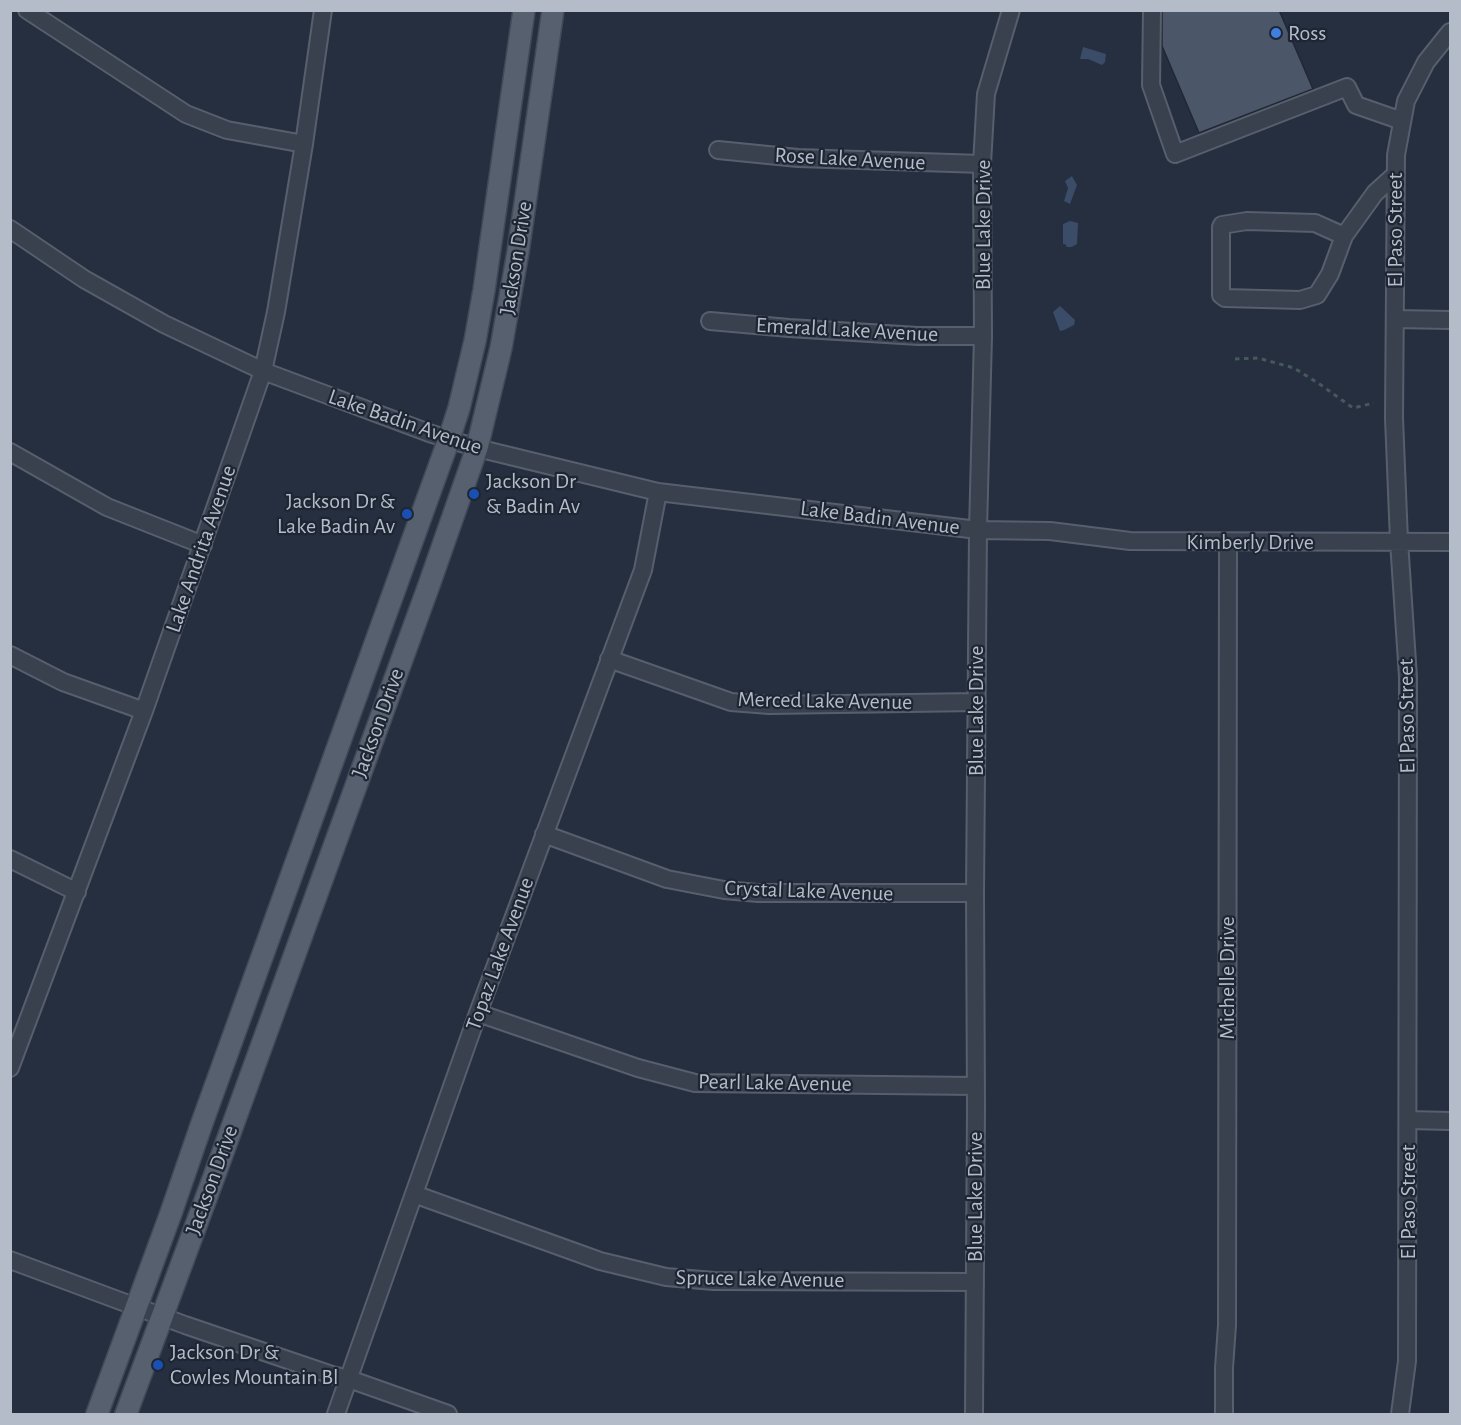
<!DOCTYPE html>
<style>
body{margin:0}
#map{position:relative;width:1461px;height:1425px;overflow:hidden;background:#252f3f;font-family:"Alegreya Sans",sans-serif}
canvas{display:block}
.frame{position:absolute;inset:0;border:12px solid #b5bcc9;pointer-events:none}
</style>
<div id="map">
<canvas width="1461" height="1425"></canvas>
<div class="frame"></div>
</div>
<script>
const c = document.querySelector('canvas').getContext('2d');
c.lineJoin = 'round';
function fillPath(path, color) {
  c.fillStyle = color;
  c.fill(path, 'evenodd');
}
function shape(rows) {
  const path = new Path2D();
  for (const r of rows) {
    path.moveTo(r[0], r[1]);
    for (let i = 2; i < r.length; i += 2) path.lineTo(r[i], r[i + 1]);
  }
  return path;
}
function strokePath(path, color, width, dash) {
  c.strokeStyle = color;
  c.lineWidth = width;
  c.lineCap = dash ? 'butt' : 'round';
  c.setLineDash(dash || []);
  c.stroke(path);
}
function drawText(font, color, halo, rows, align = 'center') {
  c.font = font + ' "Alegreya Sans",sans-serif';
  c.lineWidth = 4.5;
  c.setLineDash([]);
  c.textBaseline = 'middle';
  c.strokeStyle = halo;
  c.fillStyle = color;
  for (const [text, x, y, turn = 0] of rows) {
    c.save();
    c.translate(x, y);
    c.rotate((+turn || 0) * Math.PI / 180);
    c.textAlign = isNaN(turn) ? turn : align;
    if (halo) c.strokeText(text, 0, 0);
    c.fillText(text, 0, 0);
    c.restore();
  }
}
fillPath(shape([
 [1083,47,1106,54,1105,62,1102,65,1088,59,1080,59],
 [1072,176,1077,185,1070,204,1064,201,1068,188,1065,181],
 [1070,221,1078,223,1077,244,1072,247,1067,247,1065,244,1063,244,1063,224],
 [1060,306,1075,320,1074,325,1064,330,1060,331,1053,312]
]), '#3b4c68');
const building = shape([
 [1162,10,1279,10,1313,89,1199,133,1162,46,1162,10]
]);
fillPath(building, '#4b5668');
strokePath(building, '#202836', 1.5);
const minor = shape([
 [27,10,186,114,227,130,304,144],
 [1152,10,1151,85,1175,154,1347,87,1356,105,1402,121],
 [718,150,798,158,982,164],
 [10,229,84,279,164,324,263,371,429,433,477,448,658,492,978,530,1050,531,1130,541,1450,542],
 [1344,236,1315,223,1247,221,1222,225,1221,227,1221,295,1225,298,1300,300,1317,295,1330,274,1344,236,1375,193,1396,174],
 [1395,319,1450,320],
 [710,321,789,328,918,336,983,336],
 [10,452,107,507,203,545],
 [10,655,63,682,144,711],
 [609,659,731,702,769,705,977,702],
 [544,834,667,879,724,890,758,893,975,893],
 [10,859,77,892],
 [478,1013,638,1068,695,1083,976,1086],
 [10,1068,144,711,263,371,276,312,304,144,323,10],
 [1408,1120,1450,1121],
 [414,1194,600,1261,666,1277,714,1281,975,1282],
 [10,1260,185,1325,332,1375,349,1379,448,1414],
 [336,1414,478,1013,643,570,658,492],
 [974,1414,976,1108,975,893,978,530,983,336,982,164,986,94,1011,10],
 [1224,1414,1224,1368,1227,1325,1228,542],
 [1400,1414,1407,1361,1408,677,1399,541,1394,418,1396,155,1406,101,1426,62,1450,32]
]);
const major = shape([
 [97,1414,171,1213,202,1123,449,439,459,408,475,341,484,290,524,10],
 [126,1414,215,1174,429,585,477,448,501,348,518,252,553,10]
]);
strokePath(minor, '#575f6c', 20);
strokePath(major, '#424a58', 24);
strokePath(shape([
 [1235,359,1258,358,1294,368,1321,385,1353,408,1374,403]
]), '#45595d', 3, [4.5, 4.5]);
strokePath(minor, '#39414f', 16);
strokePath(major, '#57606f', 21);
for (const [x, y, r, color] of [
 [1276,33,6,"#3f7fe0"],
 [474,494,6,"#1a4fb4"],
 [407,514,6,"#1a4fb4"],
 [158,1365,6,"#1a4fb4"]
]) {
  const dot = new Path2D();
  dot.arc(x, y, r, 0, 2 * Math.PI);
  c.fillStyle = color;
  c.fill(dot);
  strokePath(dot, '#1e2634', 2);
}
drawText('22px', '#b5bcc9', '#1e2634', [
 ["Ross",1288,33],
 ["Jackson Dr",486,481],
 ["& Badin Av",486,506],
 ["Jackson Dr &",395,501,"right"],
 ["Lake Badin Av",395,526,"right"],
 ["Jackson Dr &",170,1352],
 ["Cowles Mountain Bl",170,1377]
], 'left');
drawText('22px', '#b5bcc9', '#1e2634', [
 ["Rose Lake Avenue",850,159,3],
 ["Blue Lake Drive",983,225,-90],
 ["El Paso Street",1395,230,-90],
 ["Jackson Drive",516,258,-81],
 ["Emerald Lake Avenue",847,330,3],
 ["Lake Badin Avenue",405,422,19],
 ["Lake Badin Avenue",880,518,7],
 ["Kimberly Drive",1250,542],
 ["Lake Andrita Avenue",201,549,-71],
 ["Merced Lake Avenue",825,701,1],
 ["Blue Lake Drive",976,711,-90],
 ["El Paso Street",1407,716,-91],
 ["Jackson Drive",378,723,-70],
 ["Crystal Lake Avenue",809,891,2],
 ["Topaz Lake Avenue",500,954,-70],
 ["Michelle Drive",1227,978,-90],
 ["Pearl Lake Avenue",775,1083,1],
 ["Jackson Drive",212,1180,-70],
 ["Blue Lake Drive",975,1197,-90],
 ["El Paso Street",1408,1202,-90],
 ["Spruce Lake Avenue",760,1279,1]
]);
</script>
